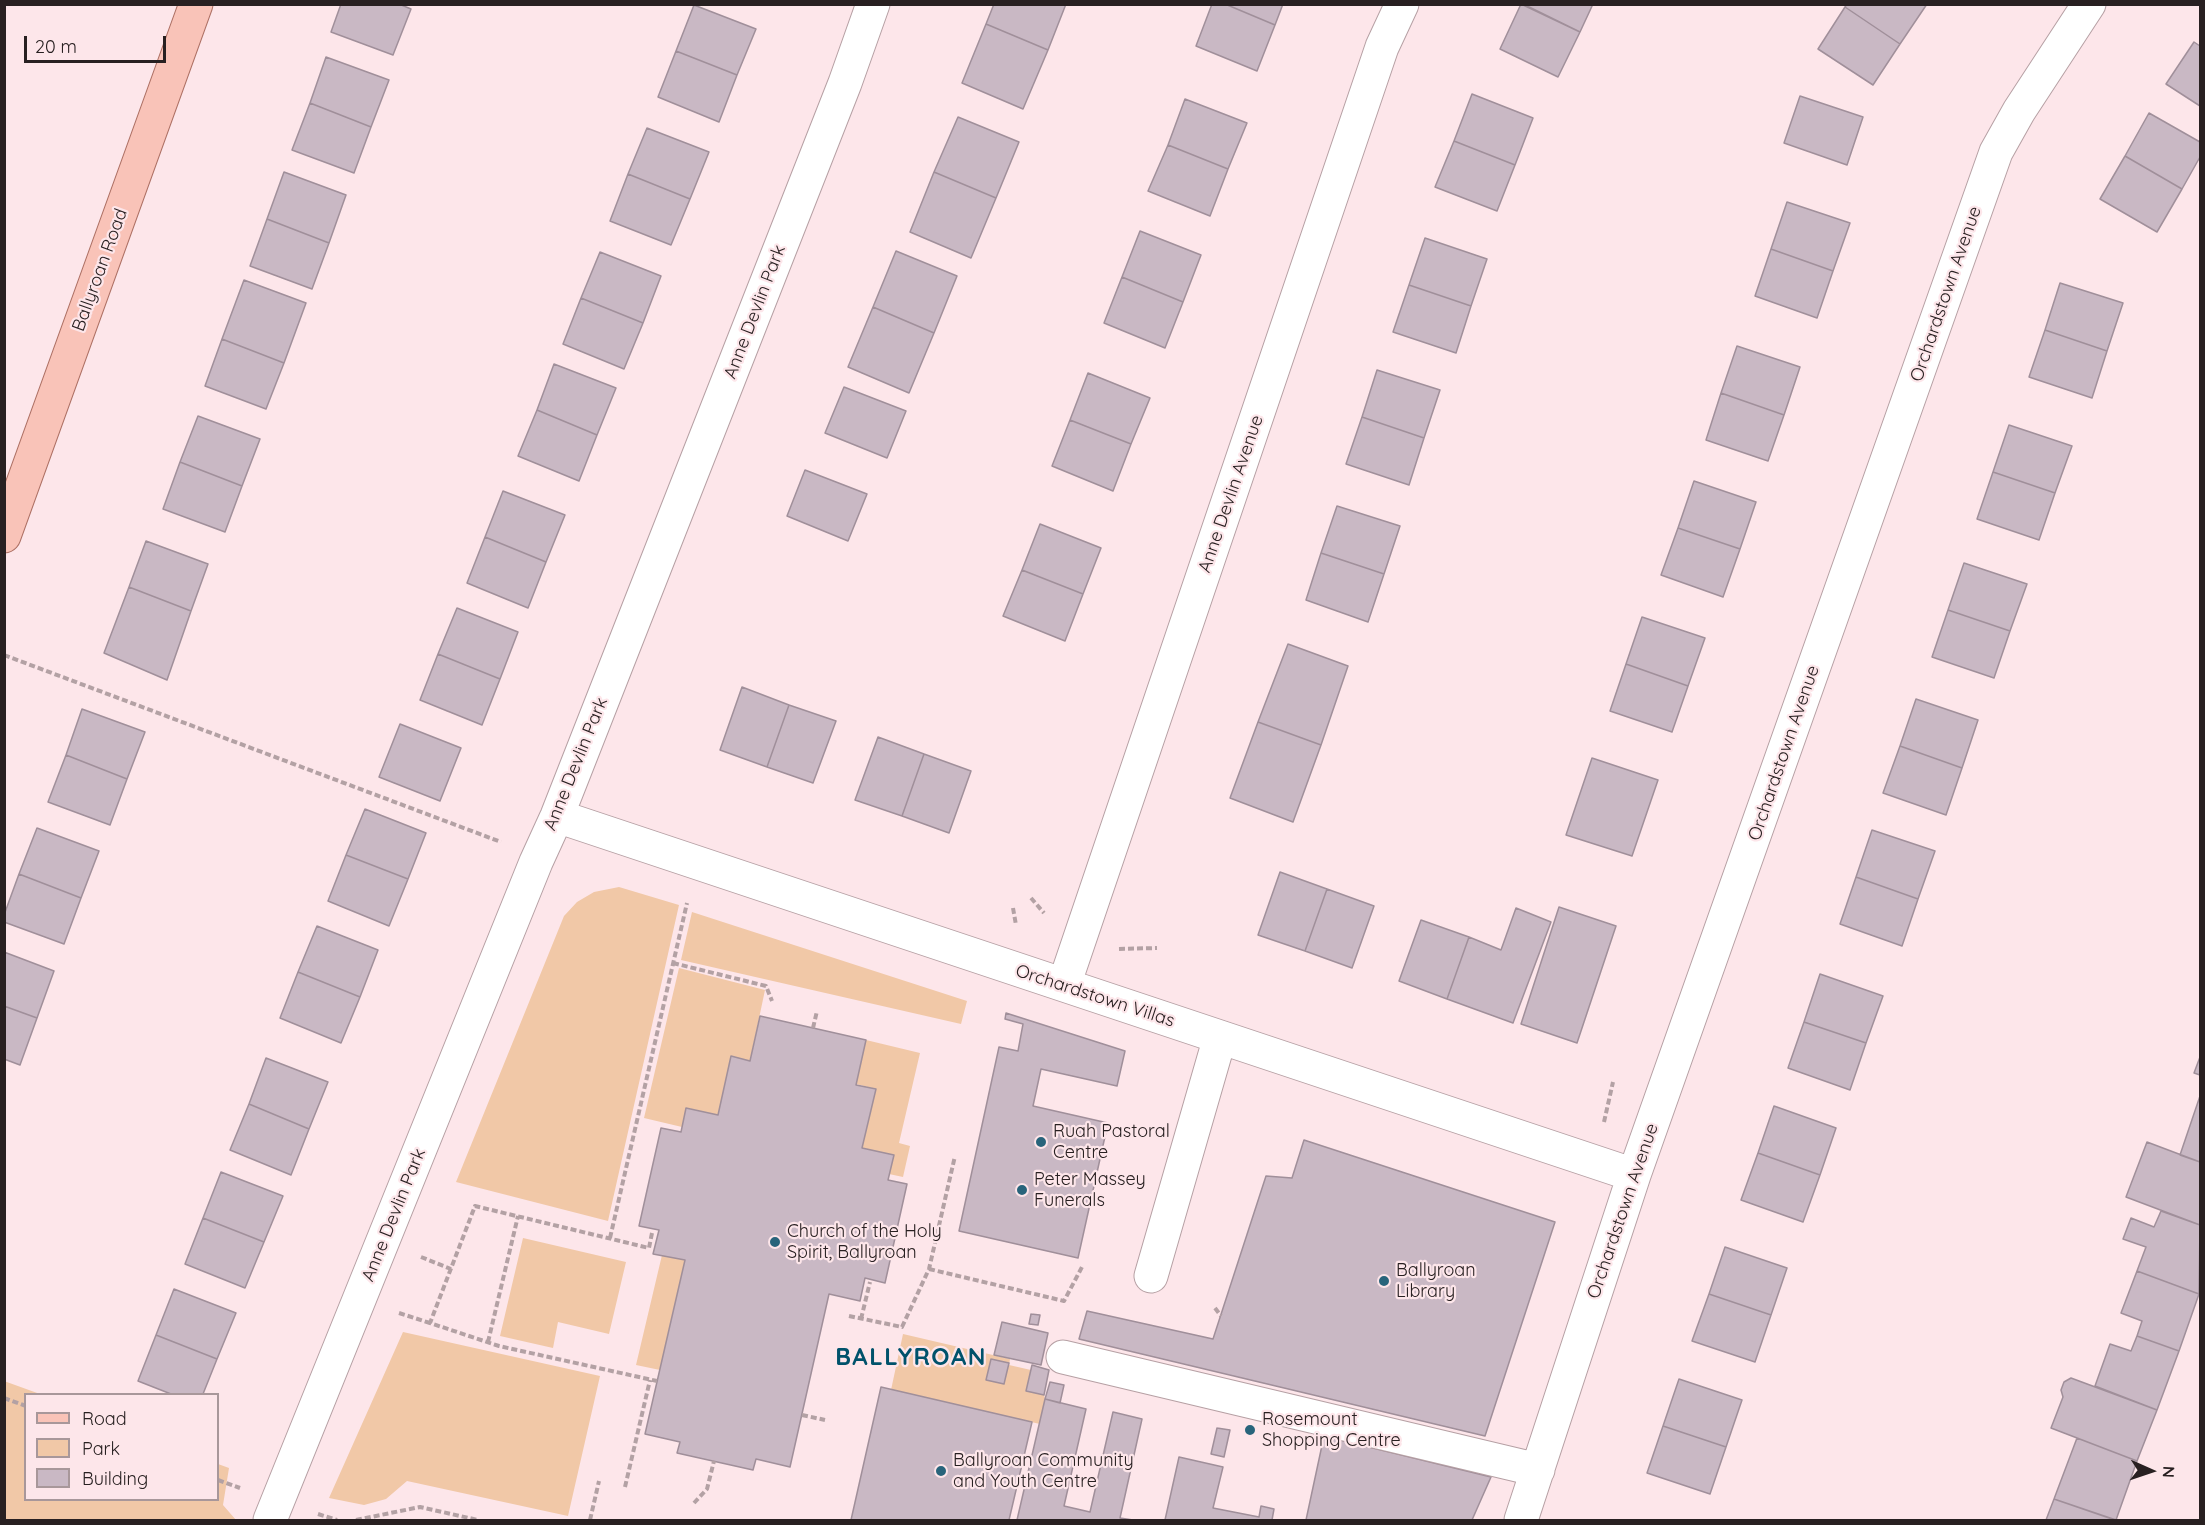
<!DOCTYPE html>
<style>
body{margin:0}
#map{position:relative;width:2205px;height:1525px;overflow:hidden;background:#fde6ea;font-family:Quicksand,sans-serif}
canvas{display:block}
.frame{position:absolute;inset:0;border:6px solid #282021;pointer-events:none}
.legend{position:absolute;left:24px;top:1393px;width:195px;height:108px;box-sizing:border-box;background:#fde6ea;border:2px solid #a8979a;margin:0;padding:8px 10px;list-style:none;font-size:18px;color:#282021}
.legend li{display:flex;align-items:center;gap:12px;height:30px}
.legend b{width:30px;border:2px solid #a8979a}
.north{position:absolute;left:2121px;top:1441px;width:60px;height:60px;-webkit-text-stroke:4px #fde6ea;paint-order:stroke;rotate:93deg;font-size:16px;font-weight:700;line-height:24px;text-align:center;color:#282021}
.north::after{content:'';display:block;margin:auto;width:21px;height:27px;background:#282021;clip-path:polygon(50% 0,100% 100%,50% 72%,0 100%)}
.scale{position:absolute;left:24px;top:36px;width:142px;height:27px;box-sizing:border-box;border:3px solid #282021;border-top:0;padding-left:8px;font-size:18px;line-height:21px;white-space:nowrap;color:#282021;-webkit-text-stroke:4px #fde6ea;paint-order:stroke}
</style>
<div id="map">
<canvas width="2205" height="1525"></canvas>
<div class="frame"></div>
<ul class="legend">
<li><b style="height:8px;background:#f9c3b8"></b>Road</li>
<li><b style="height:16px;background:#f1c8a7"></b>Park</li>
<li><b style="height:16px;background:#c9b8c4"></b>Building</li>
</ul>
<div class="north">N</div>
<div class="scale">20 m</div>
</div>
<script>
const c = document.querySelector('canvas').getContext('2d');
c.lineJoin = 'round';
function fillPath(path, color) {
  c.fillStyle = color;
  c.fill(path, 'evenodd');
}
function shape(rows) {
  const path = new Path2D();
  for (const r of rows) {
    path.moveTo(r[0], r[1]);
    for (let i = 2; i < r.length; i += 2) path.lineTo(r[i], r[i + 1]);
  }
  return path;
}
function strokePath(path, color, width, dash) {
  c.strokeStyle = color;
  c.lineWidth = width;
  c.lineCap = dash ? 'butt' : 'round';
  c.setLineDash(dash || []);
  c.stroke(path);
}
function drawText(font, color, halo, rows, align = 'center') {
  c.font = font + ' Quicksand,sans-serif';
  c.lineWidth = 4.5;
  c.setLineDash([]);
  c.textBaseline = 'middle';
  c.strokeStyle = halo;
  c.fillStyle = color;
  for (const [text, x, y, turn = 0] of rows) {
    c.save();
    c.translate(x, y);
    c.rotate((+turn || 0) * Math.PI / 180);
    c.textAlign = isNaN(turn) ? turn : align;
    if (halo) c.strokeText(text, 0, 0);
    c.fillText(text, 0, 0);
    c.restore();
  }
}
fillPath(shape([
 [619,887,679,905,608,1221,456,1182,564,916,577,902,594,892],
 [692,912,967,1001,961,1024,681,960],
 [679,968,765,990,750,1061,731,1057,718,1115,687,1108,682,1127,644,1118],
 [866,1040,920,1053,899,1143,910,1146,903,1177,889,1174,893,1155,862,1148,876,1089,856,1084],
 [523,1238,626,1262,609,1334,558,1322,553,1348,500,1336],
 [662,1255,685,1260,660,1370,636,1365],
 [403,1332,600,1376,568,1516,407,1481,386,1499,364,1505,329,1498],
 [903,1334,1010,1359,1009,1365,1031,1370,1026,1391,1044,1395,1045,1399,1040,1424,891,1390],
 [4,1381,40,1394,26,1394,26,1500,218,1500,218,1464,229,1468,223,1505,236,1520,5,1520]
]), '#f1c8a7');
const building = shape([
 [341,4,399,4,411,9,393,55,331,32,341,4],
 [994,4,1066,4,1048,50,986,24,994,4],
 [1212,4,1225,4,1275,25,1257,71,1196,46,1212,4],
 [1225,4,1283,4,1275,25,1225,4],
 [1521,4,1580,32,1558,77,1500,49,1521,4],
 [1523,4,1593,4,1580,32,1523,4],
 [1847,4,1927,4,1900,44,1845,7,1847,4],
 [694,5,756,29,737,75,676,51,694,5],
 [1845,7,1900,44,1873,85,1818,49,1845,7],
 [986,24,1048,50,1023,109,962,83,986,24],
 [2194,42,2200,46,2200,106,2166,84,2194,42],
 [676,51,737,75,719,122,658,97,676,51],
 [326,57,389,80,371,127,310,103,326,57],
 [1472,94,1533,118,1515,165,1454,141,1472,94],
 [1800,96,1863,117,1847,165,1784,143,1800,96],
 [1185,99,1247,123,1228,169,1168,145,1185,99],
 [310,103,371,127,354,173,292,150,310,103],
 [2149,113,2200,142,2200,157,2182,189,2125,156,2149,113],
 [958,117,1019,142,996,198,934,172,958,117],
 [647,128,709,152,690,199,628,174,647,128],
 [1454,141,1515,165,1497,211,1435,187,1454,141],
 [1168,145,1228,169,1210,216,1148,191,1168,145],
 [2125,156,2182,189,2157,232,2100,199,2125,156],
 [284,172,346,195,329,243,267,219,284,172],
 [934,172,996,198,971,258,910,232,934,172],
 [628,174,690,199,671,245,610,221,628,174],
 [1787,202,1850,223,1833,271,1771,249,1787,202],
 [267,219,329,243,312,289,250,266,267,219],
 [1140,231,1201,255,1183,302,1122,277,1140,231],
 [1425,238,1487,259,1471,306,1409,285,1425,238],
 [1771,249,1833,271,1817,318,1755,296,1771,249],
 [896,251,957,276,934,333,873,307,896,251],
 [600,252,661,276,643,323,581,298,600,252],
 [1122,277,1183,302,1165,348,1104,323,1122,277],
 [244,280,306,303,284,363,222,339,244,280],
 [2060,283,2123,303,2107,351,2045,330,2060,283],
 [1409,285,1471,306,1456,353,1393,332,1409,285],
 [581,298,643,323,624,369,563,344,581,298],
 [873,307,934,333,909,393,848,367,873,307],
 [2045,330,2107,351,2092,398,2029,377,2045,330],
 [222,339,284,363,266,409,205,386,222,339],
 [1737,346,1800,367,1784,415,1721,393,1737,346],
 [554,364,616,388,597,435,537,410,554,364],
 [1377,370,1440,390,1424,438,1362,417,1377,370],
 [1088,373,1150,398,1131,444,1070,420,1088,373],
 [844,387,906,411,887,458,825,433,844,387],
 [1721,393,1784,415,1768,461,1706,440,1721,393],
 [537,410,597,435,579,481,518,456,537,410],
 [198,416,260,439,242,486,180,462,198,416],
 [1362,417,1424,438,1409,485,1346,464,1362,417],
 [1070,420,1131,444,1113,491,1052,466,1070,420],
 [2009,425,2072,446,2055,493,1993,472,2009,425],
 [180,462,242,486,225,532,163,509,180,462],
 [805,470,867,494,848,541,787,516,805,470],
 [1993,472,2055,493,2039,540,1977,519,1993,472],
 [1694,481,1756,502,1740,549,1678,528,1694,481],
 [503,491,565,515,546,562,485,537,503,491],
 [1337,506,1400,526,1384,574,1321,553,1337,506],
 [1040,524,1101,548,1083,594,1022,570,1040,524],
 [1678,528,1740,549,1723,597,1661,575,1678,528],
 [485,537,546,562,528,608,467,583,485,537],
 [146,541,208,564,191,611,129,587,146,541],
 [1321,553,1384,574,1368,622,1306,600,1321,553],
 [1964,563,2027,584,2010,631,1948,610,1964,563],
 [1022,570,1083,594,1065,641,1003,616,1022,570],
 [129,587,191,611,167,680,104,653,129,587],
 [457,608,518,632,500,679,438,654,457,608],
 [1948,610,2010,631,1994,678,1932,657,1948,610],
 [1642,617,1705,638,1688,686,1626,664,1642,617],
 [1288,644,1348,666,1321,745,1258,722,1288,644],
 [438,654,500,679,482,725,420,700,438,654],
 [1626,664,1688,686,1672,732,1610,711,1626,664],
 [742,687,789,705,767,767,720,750,742,687],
 [1916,699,1978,720,1962,768,1900,746,1916,699],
 [789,705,836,721,813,783,767,767,789,705],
 [82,709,145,732,127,779,66,755,82,709],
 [1258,722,1321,745,1293,822,1230,798,1258,722],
 [400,724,461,748,440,801,379,777,400,724],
 [878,737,924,754,902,816,855,800,878,737],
 [1900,746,1962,768,1946,815,1883,793,1900,746],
 [924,754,971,771,949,833,902,816,924,754],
 [66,755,127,779,110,825,48,802,66,755],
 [1592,758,1658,780,1632,856,1566,835,1592,758],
 [365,809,426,833,408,879,346,855,365,809],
 [37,828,99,851,81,898,19,874,37,828],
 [1872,830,1935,851,1918,899,1856,877,1872,830],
 [346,855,408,879,389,926,328,901,346,855],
 [1280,872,1327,889,1305,951,1258,935,1280,872],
 [19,874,81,898,64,944,4,922,4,915,19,874],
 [1856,877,1918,899,1902,946,1840,924,1856,877],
 [1327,889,1374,906,1352,968,1305,951,1327,889],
 [1559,907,1616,926,1577,1043,1521,1024,1559,907],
 [1516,908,1551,922,1513,1023,1447,999,1469,937,1501,950,1516,908],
 [1421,920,1469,937,1447,999,1399,981,1421,920],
 [317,926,378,950,360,997,298,972,317,926],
 [4,952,54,971,37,1018,4,1006,4,952],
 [298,972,360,997,341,1043,280,1018,298,972],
 [1820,974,1883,996,1866,1043,1804,1022,1820,974],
 [4,1006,37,1018,20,1065,4,1059,4,1006],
 [1006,1013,1125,1051,1117,1086,1041,1069,1033,1106,1108,1123,1078,1258,959,1231,999,1047,1018,1051,1023,1024,1005,1019,1006,1013],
 [760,1016,866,1040,856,1085,876,1089,862,1148,894,1155,888,1180,907,1184,885,1283,865,1278,860,1301,829,1294,790,1467,756,1459,753,1470,677,1453,680,1442,645,1434,685,1260,653,1254,659,1230,639,1226,661,1128,681,1132,686,1108,718,1115,731,1056,750,1061,760,1016],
 [1804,1022,1866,1043,1850,1090,1788,1068,1804,1022],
 [2200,1057,2200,1075,2194,1073,2200,1057],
 [266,1058,328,1082,309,1129,249,1104,266,1058],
 [2200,1096,2200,1162,2180,1155,2200,1096],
 [249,1104,309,1129,291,1175,230,1150,249,1104],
 [1774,1106,1836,1128,1820,1175,1758,1153,1774,1106],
 [1304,1140,1555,1222,1485,1436,1079,1339,1087,1311,1213,1339,1266,1176,1292,1178,1304,1140],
 [2147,1142,2200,1162,2200,1225,2126,1197,2147,1142],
 [1758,1153,1820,1175,1803,1222,1741,1200,1758,1153],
 [221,1172,283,1196,264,1242,203,1218,221,1172],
 [2161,1211,2200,1225,2199,1294,2137,1271,2146,1247,2123,1239,2131,1218,2154,1227,2161,1211],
 [203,1218,264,1242,245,1288,185,1264,203,1218],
 [1725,1247,1787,1268,1771,1315,1709,1294,1725,1247],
 [2137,1271,2199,1294,2179,1351,2137,1336,2142,1321,2121,1313,2137,1271],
 [174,1289,236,1313,217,1359,156,1335,174,1289],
 [1709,1294,1771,1315,1755,1362,1692,1341,1709,1294],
 [1031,1314,1040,1315,1038,1325,1029,1324,1031,1314],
 [1002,1322,1048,1333,1041,1365,994,1355,1002,1322],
 [156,1335,217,1359,203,1394,171,1394,138,1381,156,1335],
 [2137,1336,2179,1351,2157,1410,2095,1386,2110,1344,2131,1351,2137,1336],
 [991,1359,1009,1363,1004,1384,986,1380,991,1359],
 [1032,1365,1049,1370,1044,1395,1026,1391,1032,1365],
 [2071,1378,2157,1410,2137,1461,2051,1428,2063,1397,2061,1390,2064,1382,2071,1378],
 [1679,1379,1742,1400,1726,1447,1663,1426,1679,1379],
 [1050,1382,1064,1385,1060,1403,1045,1399,1050,1382],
 [881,1387,1032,1422,1009,1520,851,1520,881,1387],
 [1045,1399,1086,1409,1064,1506,1090,1512,1113,1412,1142,1419,1120,1518,1133,1520,1017,1520,1045,1399],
 [1663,1426,1726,1447,1710,1494,1647,1473,1663,1426],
 [1217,1428,1230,1430,1224,1457,1211,1454,1217,1428],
 [1324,1436,1491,1477,1472,1520,1306,1520,1324,1436],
 [2077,1438,2137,1461,2116,1520,2054,1499,2077,1438],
 [1179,1457,1223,1467,1213,1508,1259,1517,1261,1506,1274,1509,1272,1520,1275,1520,1165,1520,1179,1457],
 [2054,1499,2115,1520,2046,1520,2054,1499]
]);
fillPath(building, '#c9b8c4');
strokePath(building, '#a08f9a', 1.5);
const minor = shape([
 [557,816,1634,1175],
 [1064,985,1382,47,1402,4],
 [1151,1276,1220,1037],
 [1063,1357,1538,1470],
 [270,1520,536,862,557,816,845,83,873,4],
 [1521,1520,1634,1175,1996,152,2019,111,2089,4]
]);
const major = shape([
 [4,536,196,4]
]);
strokePath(minor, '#b6a0a4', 35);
strokePath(major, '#ad7064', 35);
strokePath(shape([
 [4,655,501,842],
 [1031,898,1044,913],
 [1013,908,1016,925],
 [1119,949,1157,948],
 [673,963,766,986,772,1001],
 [813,1028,817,1011],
 [1604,1122,1613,1082],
 [652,1233,649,1248,475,1206,430,1323,499,1346,657,1381],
 [610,1238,687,903],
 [421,1257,451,1269],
 [929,1269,1064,1301,1082,1267],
 [1215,1308,1221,1316],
 [399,1313,430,1323],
 [849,1316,902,1327,929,1269,955,1156],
 [861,1319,870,1282],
 [488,1342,518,1216],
 [4,1398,26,1406],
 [802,1415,825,1420],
 [218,1480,240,1488],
 [625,1487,650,1380],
 [694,1503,707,1489,714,1461],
 [318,1514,337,1520],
 [356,1520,420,1507,478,1520],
 [590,1520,599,1481]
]), '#b3a1a4', 4, [6, 3]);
strokePath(minor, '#fff', 33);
strokePath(major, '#f9c3b8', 33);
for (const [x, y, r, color] of [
 [1041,1142,6,"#28647b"],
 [1022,1190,6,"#28647b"],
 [775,1242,6,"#28647b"],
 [1384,1281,6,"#28647b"],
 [1250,1430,6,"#28647b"],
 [941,1471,6,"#28647b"]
]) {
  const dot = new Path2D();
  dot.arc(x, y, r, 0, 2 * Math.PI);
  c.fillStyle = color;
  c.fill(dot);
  strokePath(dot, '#fde6ea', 2);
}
drawText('18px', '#282021', '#fde6ea', [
 ["Ballyroan Road",100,270,-70],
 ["Orchardstown Avenue",1946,294,-71],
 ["Anne Devlin Park",755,312,-69],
 ["Anne Devlin Avenue",1231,494,-71],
 ["Orchardstown Avenue",1784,753,-71],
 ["Anne Devlin Park",576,764,-68],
 ["Orchardstown Villas",1095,996,18],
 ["Orchardstown Avenue",1623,1211,-71],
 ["Anne Devlin Park",394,1215,-68]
]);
drawText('18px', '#282021', '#fde6ea', [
 ["Ruah Pastoral",1053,1132],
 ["Centre",1053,1153],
 ["Peter Massey",1034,1180],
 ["Funerals",1034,1201],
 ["Church of the Holy",787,1232],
 ["Spirit, Ballyroan",787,1253],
 ["Ballyroan",1396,1271],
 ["Library",1396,1292],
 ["Rosemount",1262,1420],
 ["Shopping Centre",1262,1441],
 ["Ballyroan Community",953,1461],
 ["and Youth Centre",953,1482]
], 'left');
c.letterSpacing = '1.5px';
drawText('bold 24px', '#00526b', '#fde6ea', [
 ["BALLYROAN",911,1358]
]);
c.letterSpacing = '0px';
</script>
